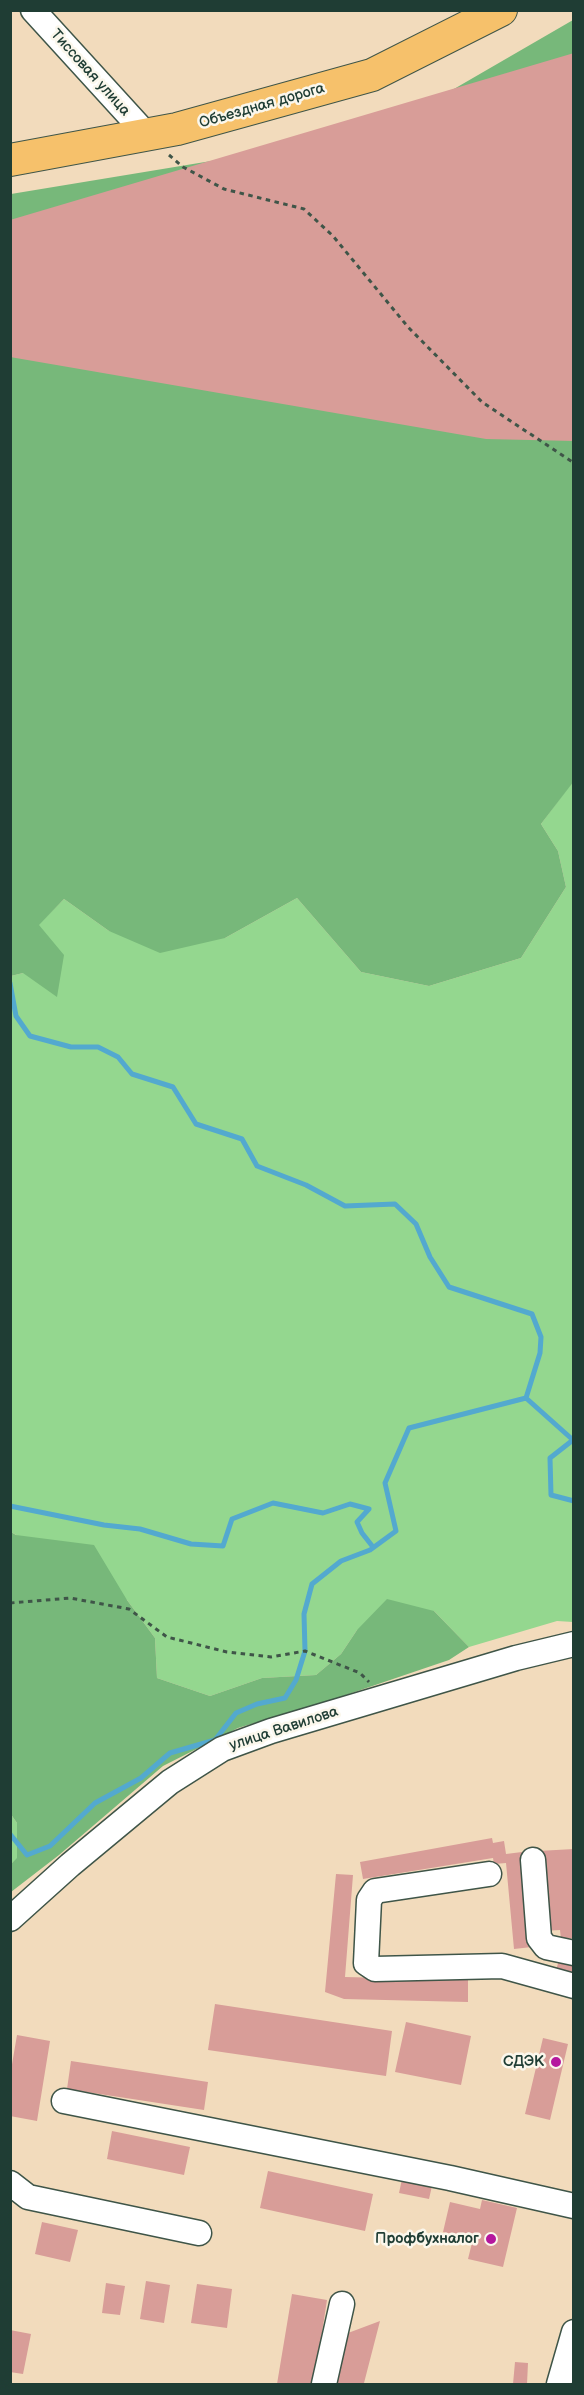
<!DOCTYPE html>
<meta charset="utf-8">
<style>
body{margin:0}
#map{position:relative;width:584px;height:2395px;overflow:hidden;background:#f2dbbc;font-family:"Balsamiq Sans",sans-serif}
canvas{display:block}
.frame{position:absolute;inset:0;border:12px solid #1f3d34;pointer-events:none}
</style>
<div id="map">
<canvas width="584" height="2395"></canvas>
<div class="frame"></div>
</div>
<script>
const c = document.querySelector('canvas').getContext('2d');
c.lineJoin = 'round';
function fillPath(path, color) {
  c.fillStyle = color;
  c.fill(path, 'evenodd');
}
function shape(rows) {
  const path = new Path2D();
  for (const r of rows) {
    path.moveTo(r[0], r[1]);
    for (let i = 2; i < r.length; i += 2) path.lineTo(r[i], r[i + 1]);
  }
  return path;
}
function strokePath(path, color, width, dash) {
  c.strokeStyle = color;
  c.lineWidth = width;
  c.lineCap = dash ? 'butt' : 'round';
  c.setLineDash(dash || []);
  c.stroke(path);
}
function drawText(font, color, halo, rows, align = 'center') {
  c.font = font + ' "Balsamiq Sans",sans-serif';
  c.lineWidth = 5;
  c.setLineDash([]);
  c.textBaseline = 'middle';
  c.strokeStyle = halo;
  c.fillStyle = color;
  for (const [text, x, y, turn = 0] of rows) {
    c.save();
    c.translate(x, y);
    c.rotate((+turn || 0) * Math.PI / 180);
    c.textAlign = isNaN(turn) ? turn : align;
    if (halo) c.strokeText(text, 0, 0);
    c.fillText(text, 0, 0);
    c.restore();
  }
}
fillPath(shape([
 [573,781,573,1622,557,1621,469,1647,434,1611,357,1630,341,1654,316,1675,262,1678,210,1696,157,1678,155,1638,127,1600,11,1532,11,976,23,973,38,925,64,899,109,931,225,938,297,898,361,972,429,986,521,958,566,887,558,851,541,824],
 [10,1813,17,1823,17,1859,11,1864]
]), '#94d78f');
fillPath(shape([
 [573,20,574,781,541,824,558,851,566,887,521,958,429,986,361,972,297,898,225,938,160,953,109,931,64,899,39,925,64,955,57,997,23,973,11,976,11,194,302,146,447,93],
 [11,1532,16,1535,94,1545,127,1600,155,1638,157,1678,210,1696,262,1678,316,1675,341,1654,357,1630,387,1599,434,1611,469,1647,449,1660,337,1698,238,1728,163,1766,59,1855,11,1892,11,1864,17,1858,17,1823,10,1813]
]), '#77b87a');
strokePath(shape([
 [10,983,16,1016,30,1036,71,1047,98,1047,118,1057,132,1074,173,1087,196,1124,242,1139,257,1166,306,1185,345,1206,395,1204,416,1224,430,1257,449,1287,532,1314,541,1337,540,1353,526,1398],
 [10,1506,104,1525,140,1529,191,1544,223,1546,232,1519,273,1503,323,1513,350,1504,369,1509,357,1522,362,1533,373,1547],
 [10,1834,27,1855,50,1846,95,1803,141,1778,170,1753,215,1740,236,1713,257,1704,285,1698,296,1680,305,1651,304,1614,312,1584,341,1561,370,1550,396,1531,385,1483,409,1428,526,1398,573,1440,550,1458,551,1495,574,1501]
]), '#53a9cf', 5);
fillPath(shape([
 [574,53,574,441,486,439,10,357,10,220],
 [492,1838,493,1843,504,1841,506,1854,522,1852,532,1947,514,1949,506,1863,494,1864,493,1858,363,1879,360,1862],
 [574,1849,574,1938,561,1939,560,1930,543,1931,538,1851],
 [336,1874,353,1875,345,1977,468,1980,468,2002,344,1999,325,1992],
 [561,1954,574,1957,574,1975,556,1970],
 [215,2004,392,2031,386,2076,208,2050],
 [406,2022,471,2036,461,2085,395,2072],
 [17,2035,50,2041,37,2121,10,2116,10,2076],
 [543,2038,568,2044,550,2120,525,2114],
 [71,2061,208,2082,204,2110,67,2089],
 [112,2131,190,2147,184,2175,107,2159],
 [268,2171,373,2194,365,2231,260,2208],
 [402,2179,432,2186,429,2199,399,2193],
 [482,2200,517,2208,503,2267,468,2259,473,2239,443,2232,450,2202,480,2209],
 [42,2222,78,2230,70,2262,35,2254],
 [146,2281,170,2285,164,2323,140,2319],
 [106,2283,125,2286,120,2315,102,2313],
 [197,2284,232,2289,227,2328,191,2323],
 [292,2294,327,2300,314,2384,277,2384],
 [380,2321,364,2383,334,2384,348,2333],
 [10,2330,31,2334,23,2374,10,2372],
 [515,2362,528,2363,527,2384,513,2384]
]), '#d89d98');
const minor = shape([
 [33,10,147,135],
 [533,1860,539,1938,546,1947,574,1953],
 [489,1874,375,1891,369,1900,366,1963,375,1969,502,1966,574,1986],
 [10,1919,70,1865,170,1782,222,1749,271,1731,516,1658,574,1644],
 [64,2101,450,2178,574,2206],
 [10,2183,28,2197,199,2233],
 [324,2384,342,2304],
 [559,2384,574,2332]
]);
const major = shape([
 [10,160,177,129,372,75,501,10]
]);
strokePath(minor, '#3f5548', 27);
strokePath(major, '#3f5548', 34);
strokePath(shape([
 [169,155,183,167,224,189,304,209,333,236,408,327,482,402,574,463],
 [10,1603,70,1598,129,1609,167,1637,227,1652,271,1657,305,1651,360,1673,369,1682]
]), '#3f5548', 3, [4.5, 4.5]);
strokePath(minor, '#fff', 24);
strokePath(major, '#f6c16b', 32);
for (const [x, y, r, color] of [
 [556,2062,6,"#b5179e"],
 [491,2239,6,"#b5179e"]
]) {
  const dot = new Path2D();
  dot.arc(x, y, r, 0, 2 * Math.PI);
  c.fillStyle = color;
  c.fill(dot);
  strokePath(dot, '#fbf7ec', 2);
}
drawText('15px', '#1f3d34', '#fbf7ec', [
 ["Тиссовая улица",90,73,48],
 ["Объездная дорога",262,106,-16],
 ["улица Вавилова",284,1729,-18]
]);
drawText('bold 15px', '#1f3d34', '#fbf7ec', [
 ["СДЭК",544,2062],
 ["Профбухналог",479,2239]
], 'right');
</script>
